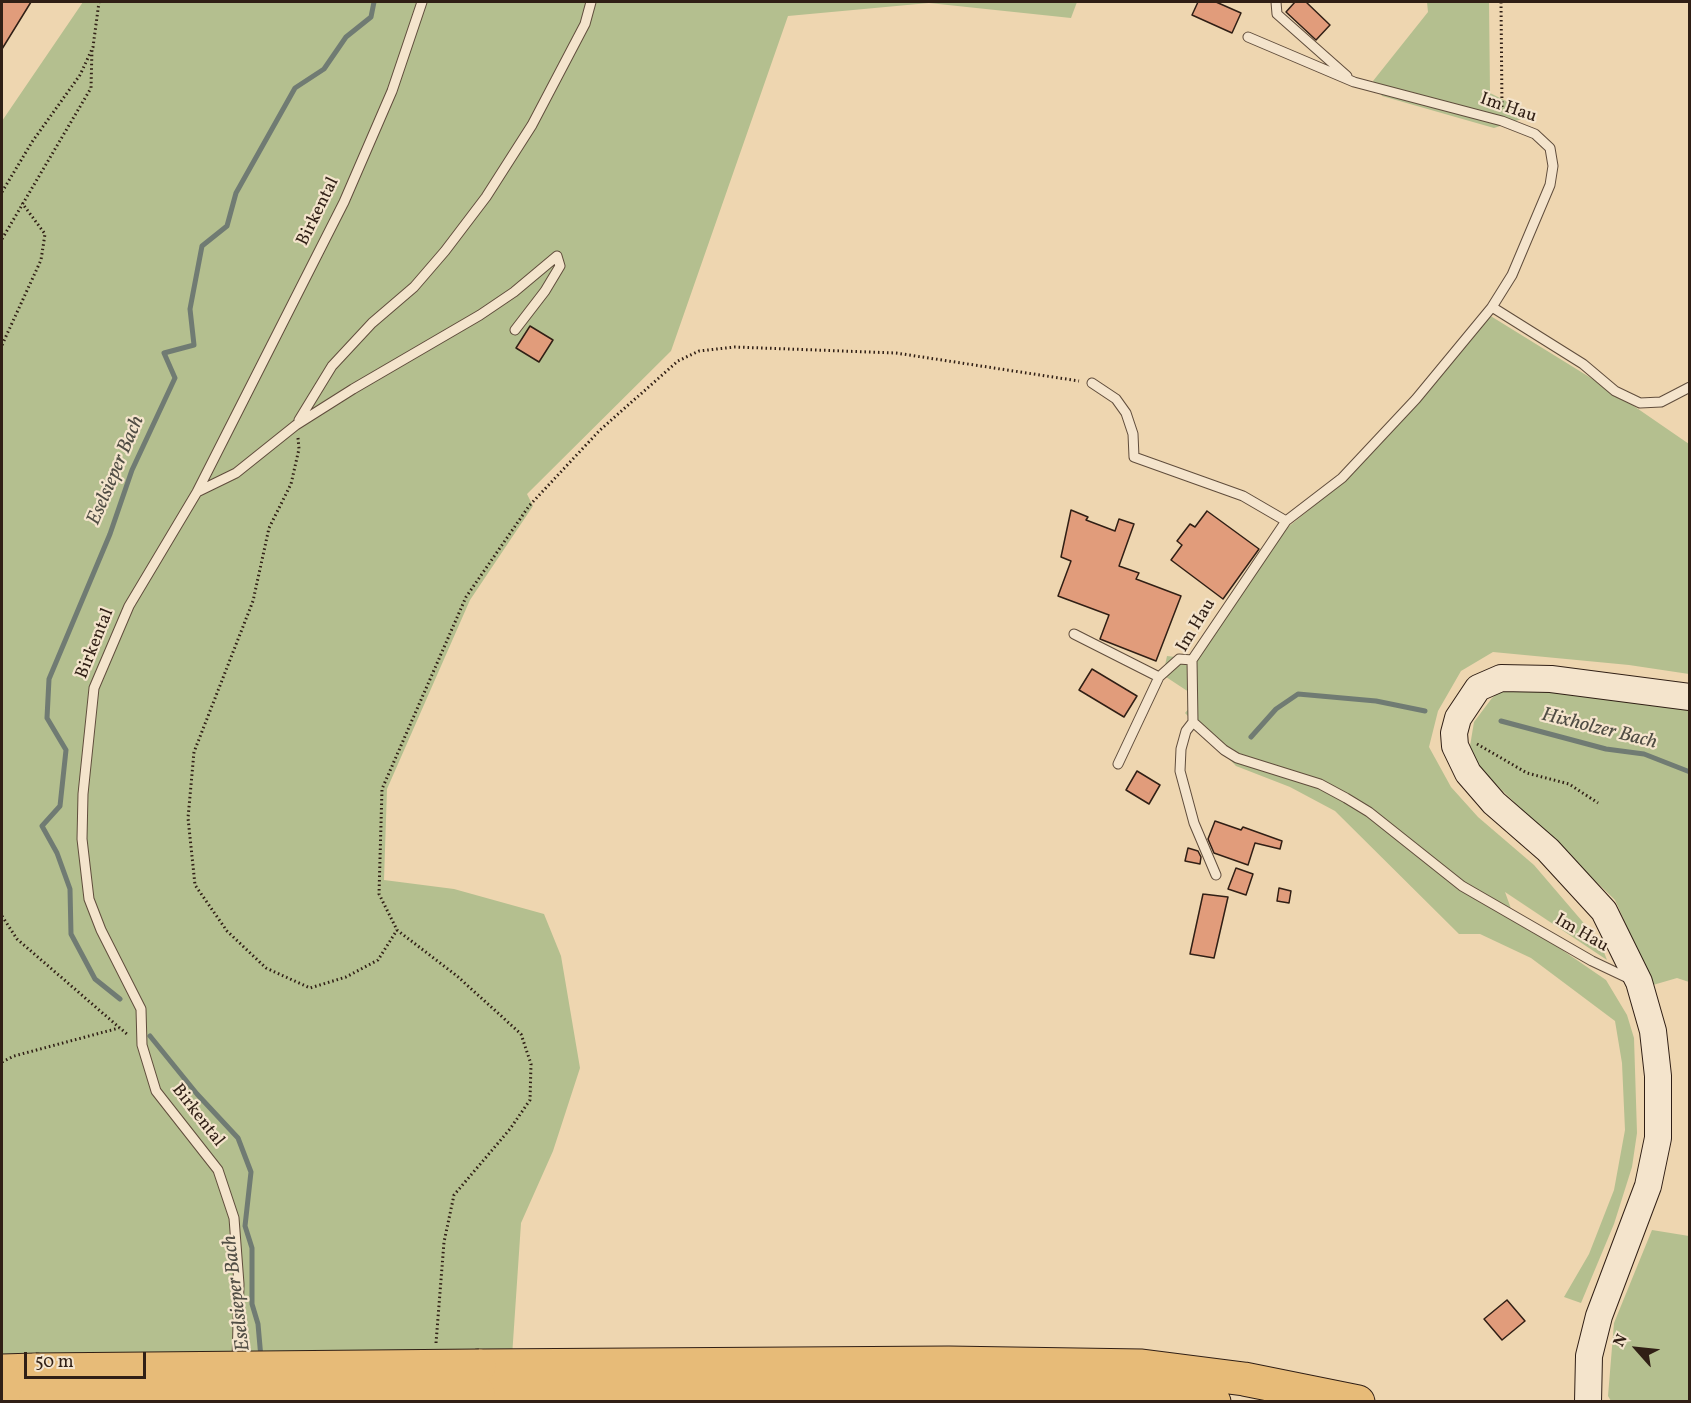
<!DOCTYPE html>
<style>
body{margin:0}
#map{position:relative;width:1691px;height:1403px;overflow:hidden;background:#eed6b0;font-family:Vollkorn,serif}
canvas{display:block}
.frame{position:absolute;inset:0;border:3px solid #301f15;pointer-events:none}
.north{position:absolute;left:1607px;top:1319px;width:60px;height:60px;-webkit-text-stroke:4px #f4e4cc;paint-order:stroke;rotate:297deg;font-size:16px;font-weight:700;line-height:24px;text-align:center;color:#301f15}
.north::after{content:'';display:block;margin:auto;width:21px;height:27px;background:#301f15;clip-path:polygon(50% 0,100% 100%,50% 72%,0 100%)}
.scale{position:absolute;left:24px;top:1352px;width:122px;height:27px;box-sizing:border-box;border:3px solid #301f15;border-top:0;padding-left:8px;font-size:18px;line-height:21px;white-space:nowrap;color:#301f15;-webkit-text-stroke:4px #f4e4cc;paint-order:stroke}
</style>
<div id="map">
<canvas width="1691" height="1403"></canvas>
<div class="frame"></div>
<div class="north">N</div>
<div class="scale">50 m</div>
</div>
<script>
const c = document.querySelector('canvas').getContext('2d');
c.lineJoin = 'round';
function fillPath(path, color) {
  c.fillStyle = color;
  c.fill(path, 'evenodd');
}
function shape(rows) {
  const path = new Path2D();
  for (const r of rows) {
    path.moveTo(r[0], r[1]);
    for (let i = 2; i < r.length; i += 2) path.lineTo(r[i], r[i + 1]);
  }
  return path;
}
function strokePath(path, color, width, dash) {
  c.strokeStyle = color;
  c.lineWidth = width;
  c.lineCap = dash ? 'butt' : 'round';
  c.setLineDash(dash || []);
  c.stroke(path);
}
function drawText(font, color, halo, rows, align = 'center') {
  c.font = font + ' Vollkorn,serif';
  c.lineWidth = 4.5;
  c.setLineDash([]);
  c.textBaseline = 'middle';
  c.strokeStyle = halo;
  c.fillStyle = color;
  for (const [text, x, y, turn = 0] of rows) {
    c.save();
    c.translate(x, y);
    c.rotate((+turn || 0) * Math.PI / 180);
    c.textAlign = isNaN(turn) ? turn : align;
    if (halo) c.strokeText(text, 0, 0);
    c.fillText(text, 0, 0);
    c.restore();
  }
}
fillPath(shape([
 [83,2,1077,2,1071,18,929,3,788,16,671,351,527,494,533,506,470,600,387,789,384,880,454,889,544,914,561,956,580,1068,553,1151,521,1223,509,1401,2,1402,2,121],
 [1427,2,1489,2,1490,93,1534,115,1494,128,1382,96,1373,81,1428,12],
 [1489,315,1612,391,1689,444,1689,674,1629,665,1493,652,1461,671,1438,711,1429,747,1451,787,1478,817,1534,865,1600,942,1607,960,1505,892,1514,917,1606,980,1627,1015,1634,1038,1637,1133,1632,1167,1614,1224,1581,1303,1564,1297,1589,1254,1614,1190,1625,1130,1622,1063,1615,1021,1531,958,1480,934,1459,934,1335,811,1290,787,1236,766,1185,713,1198,698,1163,675,1167,656,1192,659,1198,642,1282,532,1343,482],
 [1506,687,1689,706,1689,982,1677,978,1653,985,1615,900,1477,766,1470,746,1474,722,1492,698],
 [1652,1230,1689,1236,1689,1401,1611,1401,1608,1396,1614,1323]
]), '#b4bf8f');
strokePath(shape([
 [1501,721,1606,749,1644,754,1690,772],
 [1251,737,1276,709,1298,694,1376,701,1425,711],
 [120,999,95,979,71,934,70,889,57,853,42,826,60,806,66,750,47,718,49,679,110,534,132,470,175,378,164,353,194,345,190,309,202,246,227,226,236,193,295,88,324,69,346,37,371,17,374,2],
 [150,1036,197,1094,238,1138,251,1172,245,1226,252,1248,252,1304,258,1324,261,1358]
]), '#707b73', 5);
const building = shape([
 [2,2,31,2,2,49,2,2],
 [1198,2,1216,2,1241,13,1232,33,1192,15,1198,2],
 [1295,2,1306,2,1330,25,1316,40,1286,12,1295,2],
 [530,326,553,340,539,362,516,348,530,326],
 [1071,510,1088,517,1086,520,1115,531,1119,519,1134,524,1119,566,1139,573,1136,579,1181,596,1156,661,1100,639,1109,615,1058,596,1071,561,1061,557,1071,510],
 [1207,511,1259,549,1223,599,1171,560,1182,545,1177,541,1190,524,1195,527,1207,511],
 [1092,669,1137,696,1124,717,1079,690,1092,669],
 [1137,771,1160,785,1149,804,1126,790,1137,771],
 [1215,821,1241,830,1243,827,1282,841,1280,849,1255,843,1248,865,1214,853,1208,839,1215,821],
 [1188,848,1198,851,1201,857,1200,864,1185,861,1188,848],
 [1236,868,1253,874,1246,895,1228,889,1236,868],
 [1279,888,1291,891,1289,903,1277,901,1279,888],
 [1203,894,1228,897,1214,958,1190,954,1203,894],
 [1507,1300,1525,1321,1502,1340,1484,1319,1507,1300]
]);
fillPath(building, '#e19c7b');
strokePath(building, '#301f15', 1.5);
const service = shape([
 [1276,2,1277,14,1347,76],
 [1248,37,1354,82,1502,121,1535,134,1550,148,1553,166,1550,185,1512,275,1492,307,1416,399,1342,478,1286,521,1192,660,1193,722,1224,750,1237,758,1320,784,1346,798,1369,812,1462,886,1592,961,1630,979],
 [1492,307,1583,364,1615,391,1640,403,1661,402,1690,387],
 [1092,383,1116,399,1126,413,1133,434,1134,457,1243,496,1286,521],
 [299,420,332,366,372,323,414,287,445,251,486,197,532,125,585,24,591,2],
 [197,492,236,473,296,425,353,389,480,315,514,292,557,256,560,266,545,291,515,330],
 [1074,634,1159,677],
 [1193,722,1186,731,1181,749,1180,771,1194,823,1216,875],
 [1118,764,1159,677,1179,659,1192,660],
 [237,1363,239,1284,234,1218,218,1170,156,1091,142,1045,141,1009,101,930,89,899,82,839,83,794,94,688,129,606,197,492,344,202,392,91,422,2]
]);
const secondary = shape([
 [1588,1402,1589,1356,1599,1316,1648,1186,1658,1138,1658,1076,1653,1031,1639,982,1604,911,1548,850,1494,803,1468,773,1455,746,1454,733,1458,718,1478,688,1501,678,1551,679,1690,697]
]);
const motorway = shape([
 [479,1366,949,1363,1142,1366,1244,1379,1358,1402],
 [2,1371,36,1370],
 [478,1393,947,1389,1140,1392,1214,1402],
 [2,1398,36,1398]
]);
strokePath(service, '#604d3c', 11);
strokePath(secondary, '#301f15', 28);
strokePath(motorway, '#301f15', 35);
strokePath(shape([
 [1501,2,1502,108],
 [2,192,32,142,80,75,93,47,99,2],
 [2,239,91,88,92,49],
 [2,345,41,260,45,234,22,203],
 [298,438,299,449,291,484,269,528,253,601,194,752,188,818,195,885,227,931,266,968,310,988,346,977,378,960,397,930],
 [1477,744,1527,773,1569,784,1598,803],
 [2,916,17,939,128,1035],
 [2,1062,14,1056,119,1028],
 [436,1343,444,1242,454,1195,510,1129,530,1100,531,1064,521,1034,457,976,397,930,379,894,382,789,466,597,529,506,600,430,678,361,699,351,735,347,896,353,1079,381]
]), '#301f15', 3, [1.5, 3]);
strokePath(service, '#f4e4cc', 9);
strokePath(secondary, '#f4e4cc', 26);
strokePath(motorway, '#e7bb78', 33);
const motorwayBridge = shape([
 [36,1370,479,1366],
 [36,1398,478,1393]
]);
strokePath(motorwayBridge, '#301f15', 35, []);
strokePath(motorwayBridge, '#e7bb78', 33);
drawText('18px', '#301f15', '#f4e4cc', [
 ["Im Hau",1508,109,19],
 ["Birkental",319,212,-64],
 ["Im Hau",1197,626,-59],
 ["Birkental",96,644,-68],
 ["Im Hau",1581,934,30],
 ["Birkental",197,1116,52]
]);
drawText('italic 20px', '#504d44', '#f4e4cc', [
 ["Eselsieper Bach",117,471,-67],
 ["Hixholzer Bach",1599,730,14],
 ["Eselsieper Bach",238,1293,-97]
]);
</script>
